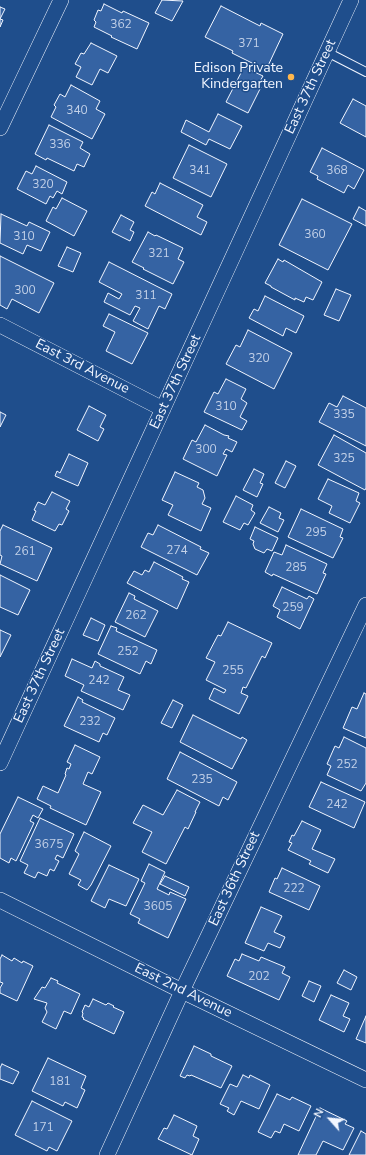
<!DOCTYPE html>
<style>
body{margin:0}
#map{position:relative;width:366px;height:1155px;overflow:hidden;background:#1f4e8c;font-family:"Nunito Sans",sans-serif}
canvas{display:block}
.north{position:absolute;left:310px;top:1099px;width:40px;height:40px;-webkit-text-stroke:3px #1f4e8c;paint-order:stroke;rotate:297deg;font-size:11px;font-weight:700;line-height:16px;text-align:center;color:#f2f6ff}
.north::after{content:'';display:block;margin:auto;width:14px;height:18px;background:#f2f6ff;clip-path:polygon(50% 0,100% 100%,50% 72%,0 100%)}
</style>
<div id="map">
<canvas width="366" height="1155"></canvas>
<div class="north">N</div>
</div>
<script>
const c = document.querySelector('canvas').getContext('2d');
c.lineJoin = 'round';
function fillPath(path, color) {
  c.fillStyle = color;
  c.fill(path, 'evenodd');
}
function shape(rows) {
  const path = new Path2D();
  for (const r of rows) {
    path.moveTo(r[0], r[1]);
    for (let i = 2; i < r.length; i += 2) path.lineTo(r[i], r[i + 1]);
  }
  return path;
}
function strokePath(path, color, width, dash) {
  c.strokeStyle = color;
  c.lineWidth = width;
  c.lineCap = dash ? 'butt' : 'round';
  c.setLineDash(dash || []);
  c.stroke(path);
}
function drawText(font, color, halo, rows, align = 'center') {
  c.font = font + ' "Nunito Sans",sans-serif';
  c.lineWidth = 3;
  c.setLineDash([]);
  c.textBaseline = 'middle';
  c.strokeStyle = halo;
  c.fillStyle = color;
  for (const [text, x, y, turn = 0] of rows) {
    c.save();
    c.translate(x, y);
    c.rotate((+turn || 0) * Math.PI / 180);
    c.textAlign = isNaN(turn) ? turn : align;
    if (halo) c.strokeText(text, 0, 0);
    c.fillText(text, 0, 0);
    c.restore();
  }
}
const building = shape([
 [162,0,183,1,172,21,155,13,162,0],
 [104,4,122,13,123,11,149,23,137,49,111,37,112,36,94,27,96,22,94,20,98,10,101,11,104,4],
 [221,6,260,26,261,23,283,34,266,70,232,53,233,51,205,37,221,6],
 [0,7,5,9,0,19,3,20,0,27,0,7],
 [91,43,117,56,108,73,100,69,92,85,76,77,81,67,75,64,81,53,84,54,91,43],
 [244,67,263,76,258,85,261,87,248,113,226,102,244,67],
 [71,85,100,101,96,109,105,114,92,139,51,117,56,107,54,105,60,94,65,97,71,85],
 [353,99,366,106,366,137,340,123,353,99],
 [218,114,242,126,230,149,209,139,206,145,181,132,186,120,209,132,218,114],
 [49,125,83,142,80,148,90,154,84,167,77,164,74,171,47,158,46,160,35,154,49,125],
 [189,145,227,164,211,197,173,178,189,145],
 [322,148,364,170,354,189,348,185,344,193,317,179,318,176,310,172,322,148],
 [36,166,67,182,62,194,57,191,53,198,50,196,46,204,17,189,26,171,32,174,36,166],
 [160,183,203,205,197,217,207,222,201,235,145,206,152,192,155,194,160,183],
 [62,198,87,211,74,236,46,221,53,207,56,209,62,198],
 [302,199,352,224,328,270,279,245,302,199],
 [359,207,366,211,366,226,353,219,359,207],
 [1,214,27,226,29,222,50,232,41,251,27,245,23,254,0,243,1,214],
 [121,215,134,222,130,230,134,232,130,241,112,232,121,215],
 [148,232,155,236,156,235,183,248,178,259,184,262,173,284,143,269,144,268,132,262,148,232],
 [67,247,81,253,73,272,58,266,67,247],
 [0,256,54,283,39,313,12,299,7,309,0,305,0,256],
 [278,259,283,262,284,260,322,282,313,300,306,297,304,302,295,298,295,300,271,287,271,286,265,283,278,259],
 [109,262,172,294,165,309,159,306,148,329,133,321,140,308,135,306,130,315,104,302,108,293,119,299,122,294,99,282,109,262],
 [336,289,351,295,339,321,324,315,336,289],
 [265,296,304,316,296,333,286,328,283,336,249,318,254,309,258,311,265,296],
 [109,314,148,333,132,364,106,351,115,332,103,326,109,314],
 [248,330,292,353,274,389,226,364,236,345,240,347,248,330],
 [226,379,246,389,241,399,247,403,240,417,247,421,242,430,204,412,214,392,218,394,226,379],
 [343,396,366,408,366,446,319,422,329,403,337,407,343,396],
 [89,406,106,415,100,427,104,429,98,441,77,430,89,406],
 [0,412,6,415,0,427,0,412],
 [205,425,224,435,229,436,228,438,237,442,232,452,226,449,223,454,227,455,217,476,183,459,192,440,196,442,205,425],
 [334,435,366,453,366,488,365,490,318,465,334,435],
 [69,454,88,463,78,486,55,476,57,471,60,473,69,454],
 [286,461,296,466,285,488,275,483,286,461],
 [254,469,264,474,260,483,263,484,257,497,243,490,254,469],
 [175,472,199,483,197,487,203,490,205,498,202,504,211,508,201,531,168,515,173,505,162,500,175,472],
 [328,479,359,493,356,501,360,503,350,523,329,513,332,506,318,499,328,479],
 [52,492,70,501,66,509,69,511,62,525,59,524,55,531,32,520,36,511,34,510,38,502,45,505,52,492],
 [236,496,253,505,251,510,255,513,248,525,244,523,240,530,223,522,236,496],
 [269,507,281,513,279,518,284,520,278,532,260,523,269,507],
 [301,509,343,529,340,537,343,538,333,558,288,537,301,509],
 [3,525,52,548,37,581,0,564,2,556,0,555,0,531,3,525],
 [158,525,201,547,200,549,209,553,197,575,141,547,148,533,153,535,158,525],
 [255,527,278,538,272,551,267,549,264,553,255,549,253,544,254,541,250,539,255,527],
 [286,545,327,564,323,573,326,574,317,594,273,574,272,576,265,572,274,552,282,555,286,545],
 [154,562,183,577,182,579,189,582,177,609,127,583,134,571,142,575,145,570,149,572,154,562],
 [0,575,30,590,18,615,0,607,0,575],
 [282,587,307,599,309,596,314,599,300,629,277,617,280,610,273,606,282,587],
 [129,593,135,596,134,599,158,611,145,637,115,622,129,593],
 [91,618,105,625,98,641,83,635,91,618],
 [228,622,272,643,265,658,262,656,246,688,243,687,241,693,248,696,239,714,209,699,214,688,224,693,226,690,206,680,215,662,206,658,218,635,221,636,228,622],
 [111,626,117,628,116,631,157,650,151,664,146,661,140,674,98,654,111,626],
 [0,630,11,635,0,657,0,630],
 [72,659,92,668,95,661,100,664,100,666,124,677,118,690,130,695,123,710,81,691,84,685,65,676,72,659],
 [364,693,366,694,366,738,343,728,352,707,357,709,364,693],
 [78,697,83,700,82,702,115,718,107,735,103,733,99,742,64,726,78,697],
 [173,700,183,705,172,728,161,723,173,700],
 [193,715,241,739,242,737,247,740,232,769,180,742,193,715],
 [344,737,366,748,366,783,361,791,327,775,331,766,327,764,335,746,339,748,344,737],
 [75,745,100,757,92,774,88,772,83,784,101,792,86,825,50,808,51,806,37,799,43,786,58,793,66,775,65,774,67,768,69,769,71,764,67,762,75,745],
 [180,752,237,782,228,800,223,797,219,806,167,779,180,752],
 [321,782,365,802,354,828,309,807,321,782],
 [177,790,200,802,195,812,196,812,188,829,185,827,166,864,142,852,152,832,133,823,143,805,163,815,177,790],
 [18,797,43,809,38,818,33,815,30,821,34,823,16,861,11,858,9,863,0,858,0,834,18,797],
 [40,818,74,834,63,858,57,855,55,859,59,861,54,871,50,869,47,876,38,872,35,878,24,873,28,865,20,861,40,818],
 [302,821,321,830,312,849,335,859,328,873,309,864,311,861,288,850,292,843,289,842,292,835,294,836,302,821],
 [84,832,111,846,91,885,87,890,78,885,81,880,69,874,79,854,75,851,84,832],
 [149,864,165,872,157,889,169,895,170,892,186,899,168,938,138,923,140,919,130,914,145,883,141,881,149,864],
 [109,865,139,879,126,906,109,899,105,908,91,901,109,865],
 [282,868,320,886,309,910,269,892,275,878,277,879,282,868],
 [165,876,189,887,185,896,160,884,165,876],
 [261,907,282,916,274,932,285,937,280,948,268,943,264,951,245,943,261,907],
 [242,954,259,961,261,957,285,967,282,973,290,977,279,1000,227,976,235,959,239,961,242,954],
 [2,955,12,961,14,958,22,963,23,961,33,966,17,1001,0,993,0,988,3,983,0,982,0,959,2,955],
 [344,970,357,977,351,990,337,983,344,970],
 [51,978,58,981,57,983,80,994,71,1014,64,1011,56,1029,42,1022,47,1012,45,1008,47,1003,34,999,42,987,45,988,51,978],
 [309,981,321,986,314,1002,302,996,309,981],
 [331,995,349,1003,343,1016,350,1019,344,1032,319,1020,331,995],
 [93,999,106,1005,108,1003,114,1006,113,1007,124,1012,114,1034,83,1019,84,1018,82,1017,83,1013,82,1012,85,1005,89,1007,93,999],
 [366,1016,366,1043,356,1039,366,1016],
 [194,1046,211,1054,211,1056,232,1066,221,1088,191,1075,190,1076,187,1075,185,1078,180,1076,194,1046],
 [48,1058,86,1076,81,1088,85,1090,77,1108,65,1102,63,1106,32,1091,48,1058],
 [2,1064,19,1072,13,1084,0,1079,0,1068,2,1064],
 [243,1075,249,1078,250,1075,270,1085,259,1109,241,1101,234,1115,227,1111,229,1108,220,1104,230,1084,237,1087,243,1075],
 [277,1094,290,1100,292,1097,311,1106,299,1131,284,1124,280,1133,275,1131,271,1138,258,1132,277,1094],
 [32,1101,72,1121,57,1151,49,1147,47,1151,15,1135,32,1101],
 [320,1108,347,1121,345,1124,354,1128,343,1150,323,1141,316,1155,298,1155,320,1108],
 [174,1115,197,1126,193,1136,199,1139,192,1155,158,1139,164,1128,167,1129,174,1115],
 [361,1131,366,1134,366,1155,349,1155,361,1131]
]);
fillPath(building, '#3563a3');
strokePath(building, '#f2f6ff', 1);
const lane = shape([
 [327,52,366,72]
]);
const street = shape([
 [0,128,61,0],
 [0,325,163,409],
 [0,763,351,0],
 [0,900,182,991,366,1080],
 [107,1155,182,991,366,605]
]);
strokePath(lane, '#f2f6ff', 10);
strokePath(street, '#f2f6ff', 16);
strokePath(lane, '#1f4e8c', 8);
strokePath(street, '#1f4e8c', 15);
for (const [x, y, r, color] of [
 [291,77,4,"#ffb74d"]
]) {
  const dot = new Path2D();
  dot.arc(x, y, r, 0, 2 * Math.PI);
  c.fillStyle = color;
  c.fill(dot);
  strokePath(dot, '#1f4e8c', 1.5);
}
drawText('12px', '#c3d1e8', null, [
 ["362",121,25],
 ["371",249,44],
 ["340",77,111],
 ["336",60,145],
 ["341",200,171],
 ["368",337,171],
 ["320",43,185],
 ["360",315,235],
 ["310",24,237],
 ["321",159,254],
 ["300",25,291],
 ["311",146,296],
 ["320",259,359],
 ["310",226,407],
 ["335",344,415],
 ["300",206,450],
 ["325",344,459],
 ["295",316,533],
 ["274",177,551],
 ["261",25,552],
 ["285",296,568],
 ["259",293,608],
 ["262",136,616],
 ["252",128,652],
 ["255",233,671],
 ["242",99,681],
 ["232",90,722],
 ["252",347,765],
 ["235",202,780],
 ["242",337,805],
 ["3675",49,845],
 ["222",294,889],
 ["3605",158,907],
 ["202",259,977],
 ["181",60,1082],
 ["171",43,1128]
]);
drawText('14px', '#f2f6ff', '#1f4e8c', [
 ["Edison Private",283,69],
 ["Kindergarten",283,85]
], 'right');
drawText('14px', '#f2f6ff', '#1f4e8c', [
 ["East 37th Street",311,87,-65],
 ["East 3rd Avenue",82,367,27],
 ["East 37th Street",176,382,-65],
 ["East 37th Street",40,676,-65],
 ["East 36th Street",235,879,-65],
 ["East 2nd Avenue",183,991,26]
]);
</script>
